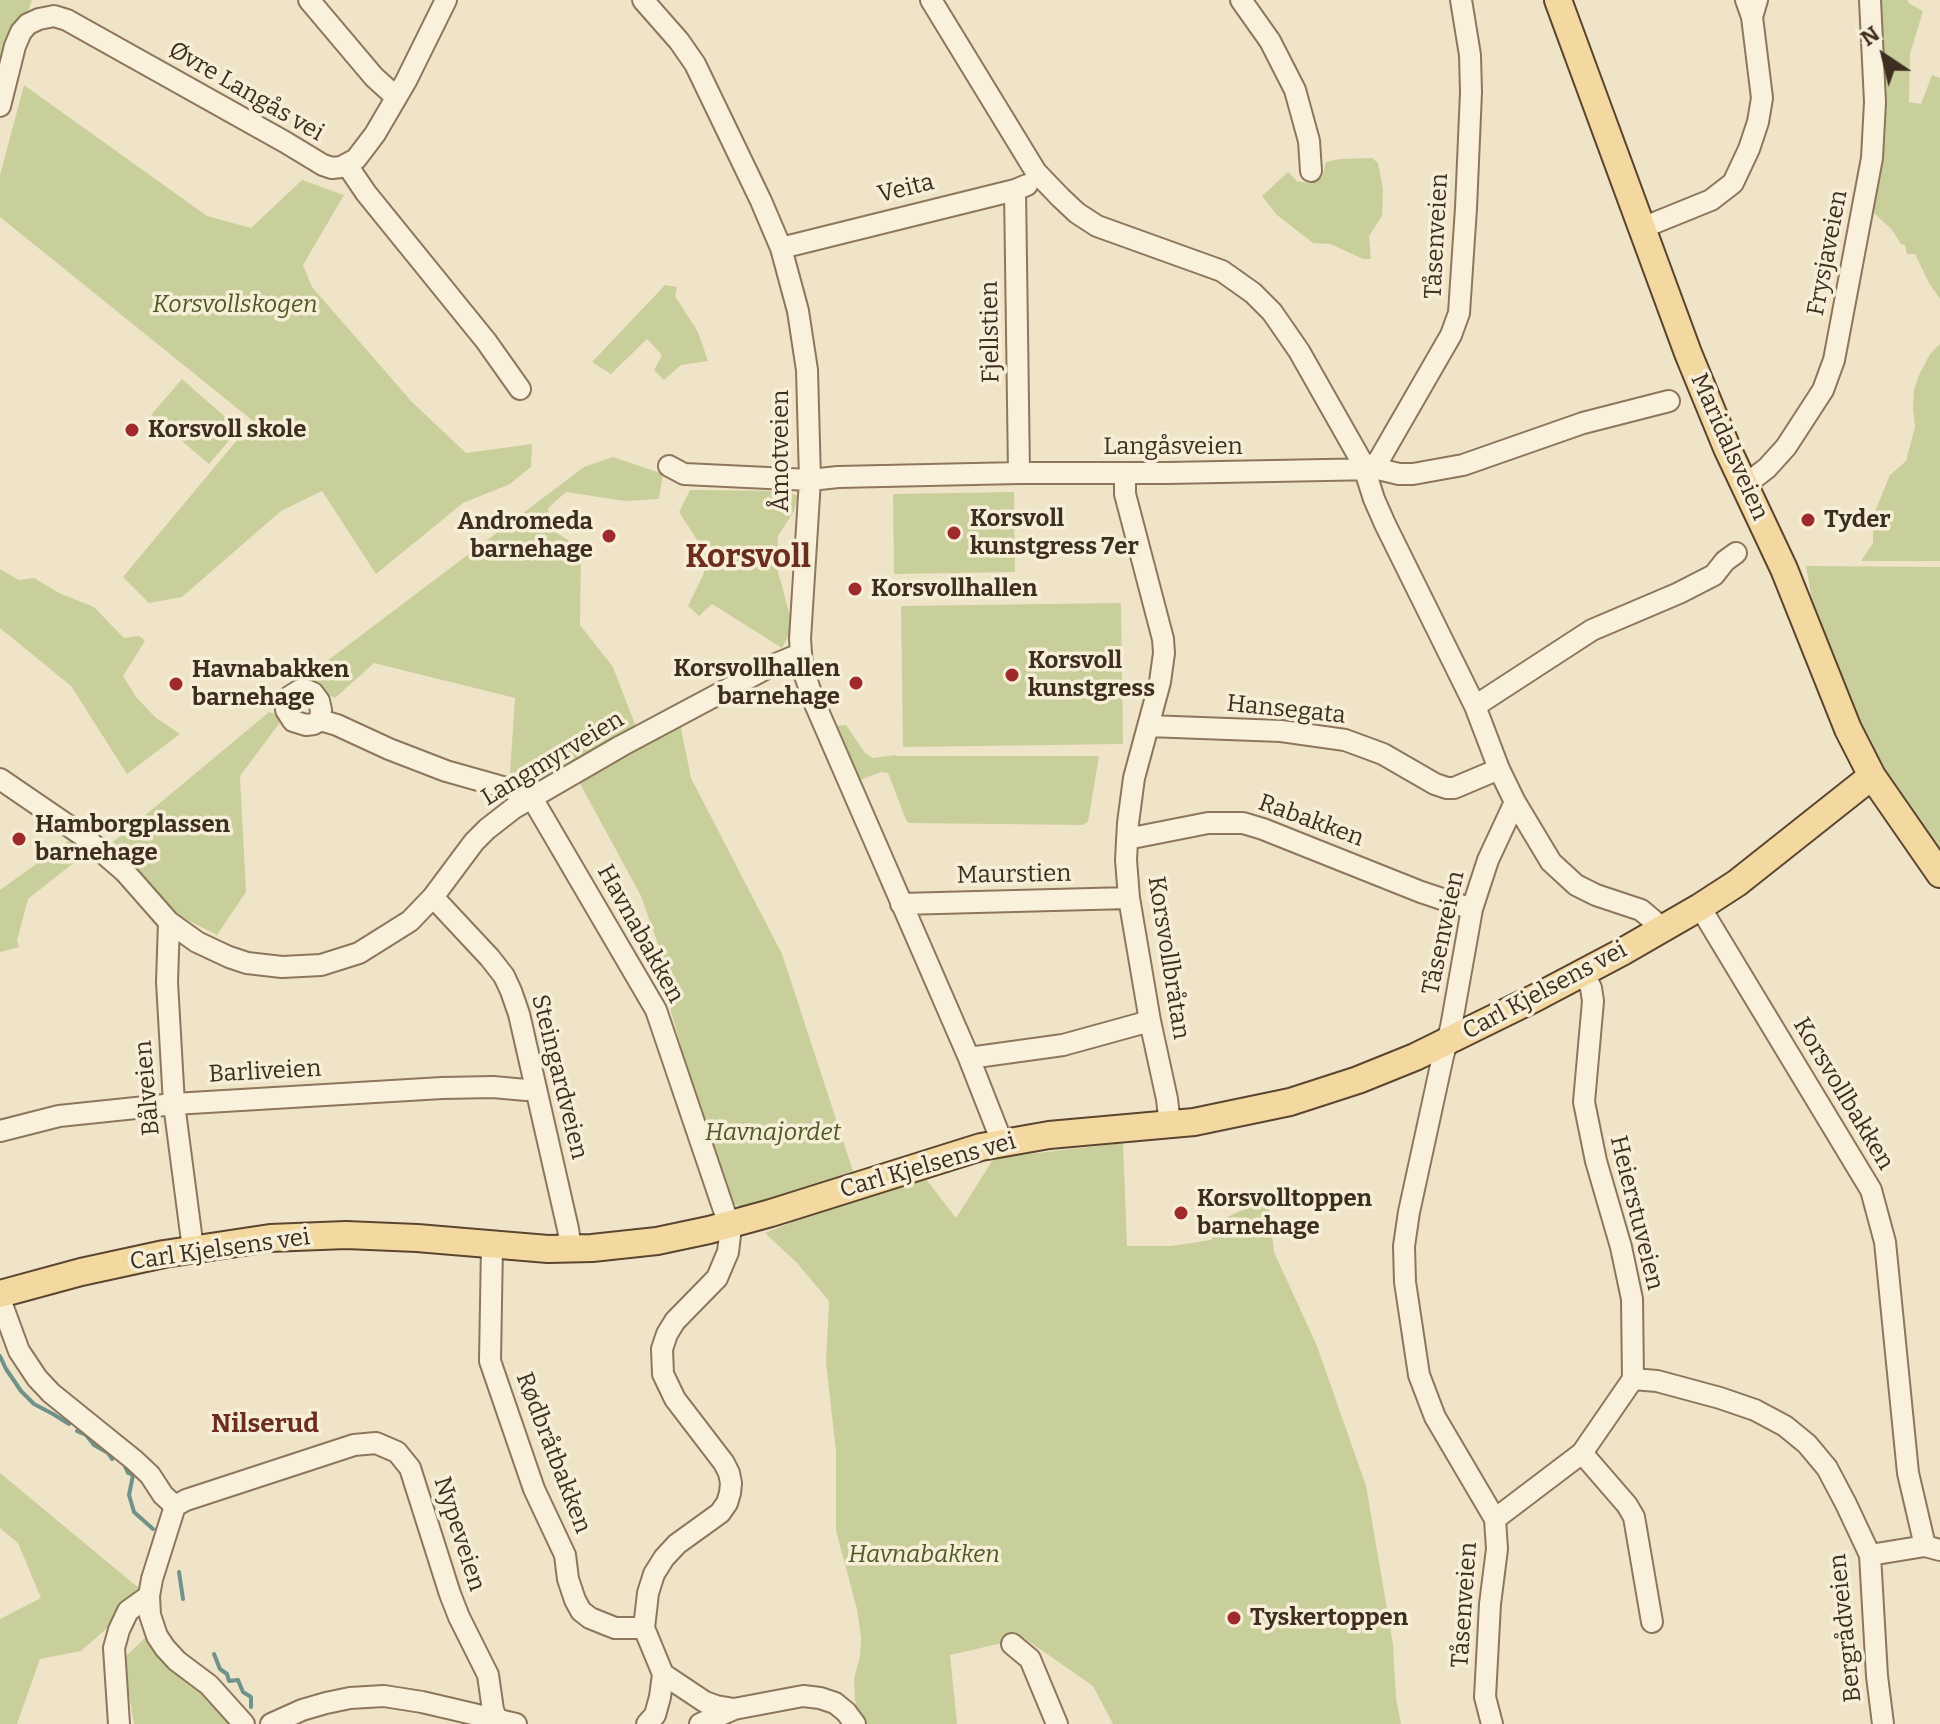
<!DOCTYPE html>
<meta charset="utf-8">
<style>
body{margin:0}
#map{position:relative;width:1940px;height:1724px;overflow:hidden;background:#f0e4c8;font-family:Bitter,serif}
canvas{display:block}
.north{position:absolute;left:1844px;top:16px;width:80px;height:80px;-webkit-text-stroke:6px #f7eed8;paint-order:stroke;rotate:325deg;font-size:22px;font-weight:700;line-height:32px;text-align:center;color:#3d2e20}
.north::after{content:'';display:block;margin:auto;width:28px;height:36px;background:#3d2e20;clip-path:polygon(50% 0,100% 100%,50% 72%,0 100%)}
</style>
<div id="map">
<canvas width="1940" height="1724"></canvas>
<div class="north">N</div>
</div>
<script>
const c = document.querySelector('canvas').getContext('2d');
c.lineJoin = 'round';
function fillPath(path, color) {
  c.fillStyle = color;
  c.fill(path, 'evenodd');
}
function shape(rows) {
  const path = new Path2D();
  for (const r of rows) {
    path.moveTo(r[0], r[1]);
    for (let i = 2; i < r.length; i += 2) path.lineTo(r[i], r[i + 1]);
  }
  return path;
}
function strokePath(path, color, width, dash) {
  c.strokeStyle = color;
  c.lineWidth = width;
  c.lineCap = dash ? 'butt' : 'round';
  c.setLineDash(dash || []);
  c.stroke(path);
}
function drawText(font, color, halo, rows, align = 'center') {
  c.font = font + ' Bitter,serif';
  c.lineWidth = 7;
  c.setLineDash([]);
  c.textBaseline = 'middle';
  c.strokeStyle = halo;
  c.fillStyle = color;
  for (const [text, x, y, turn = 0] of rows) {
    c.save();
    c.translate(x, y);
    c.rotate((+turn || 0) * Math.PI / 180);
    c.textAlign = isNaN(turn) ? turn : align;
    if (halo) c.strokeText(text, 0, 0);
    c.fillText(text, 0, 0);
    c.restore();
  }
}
fillPath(shape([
 [0,0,32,0,0,90],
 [1876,0,1907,0,1910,4,1923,11,1910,54,1909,102,1921,104,1932,75,1940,78,1940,299,1929,283,1915,254,1907,254,1905,245,1901,244,1892,230,1873,212,1881,159],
 [24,85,207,216,251,228,302,180,344,195,303,265,312,287,412,402,466,453,532,444,531,467,510,484,463,503,376,574,322,491,281,511,182,597,149,603,123,577,253,421,0,217,0,175],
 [1372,158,1378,163,1383,189,1382,216,1369,236,1371,259,1363,259,1330,244,1313,243,1277,215,1262,196,1288,172,1297,181,1308,183,1322,177,1326,162,1340,159],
 [665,285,677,287,675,296,698,332,708,361,681,365,664,380,654,370,662,355,647,339,611,374,592,362],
 [1940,344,1940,561,1861,561,1873,543,1873,516,1890,475,1906,461,1915,427,1913,408,1914,389,1920,373,1930,354],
 [182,379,239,429,209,464,151,415],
 [613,457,663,474,659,499,625,501,566,492,548,508,552,530,581,548,580,625,613,667,636,727,568,765,536,785,509,787,515,698,374,663,335,698,298,683,584,467],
 [690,490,785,491,798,496,794,511,778,536,777,568,793,627,782,648,712,604,699,616,688,606,704,573,699,543,679,512],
 [1014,492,1015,572,894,574,893,494],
 [1806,566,1940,567,1940,850,1885,769,1856,714,1813,606],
 [0,569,19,580,34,578,59,593,94,607,124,638,139,636,145,641,123,676,136,697,155,717,180,734,127,774,71,686,0,628],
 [1121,603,1123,744,903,747,901,606],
 [269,712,284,717,240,776,246,892,217,935,176,914,113,842],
 [680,724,691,778,782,954,853,1171,768,1204,743,1208,726,1200,671,1012,667,970,641,896,578,780],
 [846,725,865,753,873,758,895,755,896,756,1099,756,1088,822,1082,825,909,823,906,820,888,773,881,772,855,782,831,726],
 [74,837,90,850,28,899,17,941,19,947,0,952,0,890],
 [1123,1143,1127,1246,1171,1246,1211,1240,1221,1220,1268,1198,1274,1252,1317,1346,1366,1486,1393,1644,1396,1698,1401,1724,1113,1724,1093,1686,1024,1638,950,1655,957,1724,860,1724,855,1700,854,1679,860,1656,861,1638,857,1609,836,1531,836,1451,826,1363,829,1301,797,1263,765,1233,891,1182,922,1174,956,1218,994,1158],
 [0,1473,146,1594,81,1651,40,1659,17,1724,0,1724,0,1619,41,1598,18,1543,0,1528],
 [147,1636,234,1724,134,1724,123,1659]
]), '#c9cf9b');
strokePath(shape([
 [0,1356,6,1369,21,1391,34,1404,53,1414,69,1424],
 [77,1431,86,1435,94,1445,108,1453,112,1459],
 [125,1466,128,1473,133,1475,129,1495,134,1512,153,1529],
 [179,1572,183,1599],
 [214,1654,220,1669,227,1674,229,1681,238,1680,243,1692,251,1697,251,1707]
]), '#6f938a', 4);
const minor = shape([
 [309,0,374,77,396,97],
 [643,0,679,41,695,64,761,201,781,248,798,311,807,370,810,480,800,639,802,667,815,704,969,1058,1002,1142],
 [931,0,1036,172,1060,197,1077,213,1097,226,1222,271,1253,293,1272,312,1299,351,1367,471,1367,477,1374,499,1385,524,1475,706,1499,769,1515,802,1488,860,1472,909,1451,1027,1443,1056,1409,1212,1404,1246,1405,1282,1419,1375,1435,1417,1495,1519,1497,1549,1490,1604,1485,1697,1492,1724],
 [1241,0,1270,41,1295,90,1309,141,1311,171],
 [1746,0,1752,17,1757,0],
 [0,106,15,46,21,32,28,24,39,19,54,16,67,20,285,142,323,165,332,168,341,167,356,159,375,134,406,81,446,0],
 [347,165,366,193,486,341,520,389],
 [1015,190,1019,473],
 [1642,228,1711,200,1733,183,1749,149,1758,122,1762,98,1752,17],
 [781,248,1015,190,1027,185],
 [669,466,684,474,810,480,838,477,1019,473,1167,473,1378,469,1399,474,1413,474,1463,465,1583,423,1669,401],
 [1367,471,1379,460,1451,335,1459,313,1466,208,1471,92,1470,55,1461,0],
 [1125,473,1125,494,1163,639,1164,653,1160,682,1134,778,1128,823,1126,860,1129,898,1150,1021,1167,1099,1170,1125],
 [1745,485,1767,468,1786,447,1823,390,1834,360,1872,158,1875,102,1870,0],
 [1475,706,1592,630,1679,593,1714,575,1725,561,1736,553],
 [320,720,314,724,306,725,293,721,286,710,286,702,289,697,300,690,306,690,313,693,319,701,321,710,320,720,337,725,389,749,446,771,524,793,532,798,656,1010,729,1225,730,1235,728,1252,717,1278,675,1321,667,1334,662,1349,663,1374,675,1399,724,1463,729,1473,731,1483,730,1493,727,1503,720,1513,677,1544,664,1558,654,1574,648,1593,644,1628,663,1674,705,1702,716,1706,734,1709,803,1696,820,1698,835,1703,846,1712,855,1724],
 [1148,726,1281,731,1345,740,1383,754,1435,784,1447,788,1454,788,1499,769],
 [0,779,82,835,125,872,169,922,197,942,229,957,247,963,282,967,321,965,359,953,410,921,433,897,474,842,487,829,514,808,621,746,771,666,800,654],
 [1515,802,1551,862,1576,885,1596,895,1641,910,1654,921,1660,930],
 [1127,839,1208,823,1243,823,1263,829,1421,892,1472,909],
 [433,897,490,958,504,976,511,991,519,1014,568,1229,571,1248],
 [901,904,1129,898],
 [1700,907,1871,1190,1885,1242,1908,1473,1925,1546,1940,1550],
 [169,922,167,982,174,1104,193,1249],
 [969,1058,1063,1045,1150,1021],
 [0,1131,59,1116,174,1104,442,1088,493,1087,526,1090,536,1088],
 [492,1245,490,1361,534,1489,565,1555,568,1579,575,1600,581,1611,590,1618,615,1628,644,1628],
 [0,1299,19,1351,37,1378,51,1393,134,1460,150,1475,163,1495,175,1506,152,1579,149,1596,150,1615,157,1636,165,1648,177,1661,209,1685,244,1724],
 [1633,1379,1657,1381,1720,1398,1755,1410,1785,1426,1807,1444,1827,1468,1846,1504,1870,1555,1877,1676,1883,1724],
 [1582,1453,1627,1505,1634,1517,1652,1622],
 [175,1506,186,1500,354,1445,376,1443,397,1452,410,1468,450,1594,459,1617,488,1675,493,1710,497,1719],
 [1495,1519,1582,1453,1633,1379,1632,1299,1621,1247,1596,1161,1584,1102,1593,1001,1591,988,1584,973],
 [1870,1555,1925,1546],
 [1012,1644,1030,1659,1057,1724],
 [119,1724,114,1648,119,1630,128,1611,149,1596],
 [271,1724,302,1710,326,1703,350,1698,384,1696,422,1702,516,1724],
 [647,1724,655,1715,660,1697,663,1674],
 [700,1724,734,1709]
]);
const major = shape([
 [1558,0,1688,353,1727,448,1784,569,1848,729,1872,776,1940,874],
 [0,1294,81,1272,164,1254,270,1238,346,1235,417,1238,548,1249,592,1248,657,1241,709,1230,771,1213,981,1147,1049,1135,1194,1122,1290,1102,1358,1080,1415,1057,1535,998,1622,952,1700,907,1737,883,1872,776]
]);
strokePath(minor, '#8d765c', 24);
strokePath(major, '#5b4430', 30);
strokePath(minor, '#faf1dc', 20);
strokePath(major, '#f3d9a0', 26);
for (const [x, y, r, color] of [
 [132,430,8,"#9e2a2b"],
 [1808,520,8,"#9e2a2b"],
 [954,533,8,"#9e2a2b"],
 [609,536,8,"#9e2a2b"],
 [855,589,8,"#9e2a2b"],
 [1012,675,8,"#9e2a2b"],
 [856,683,8,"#9e2a2b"],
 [176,684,8,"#9e2a2b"],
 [19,839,8,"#9e2a2b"],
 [1181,1213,8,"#9e2a2b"],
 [1234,1618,8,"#9e2a2b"]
]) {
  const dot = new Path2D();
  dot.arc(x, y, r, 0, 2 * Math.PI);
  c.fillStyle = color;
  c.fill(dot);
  strokePath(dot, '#f7eed8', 3);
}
drawText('24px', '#3d2e20', '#f7eed8', [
 ["Øvre Langås vei",246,92,30],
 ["Veita",906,189,-14],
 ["Tåsenveien",1437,236,-87],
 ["Frysjaveien",1828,253,-79],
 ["Fjellstien",991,332,-91],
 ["Langåsveien",1173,447],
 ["Maridalsveien",1729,447,66],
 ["Åmotveien",781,451,-90],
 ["Hansegata",1286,710,6],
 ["Langmyrveien",553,759,-31],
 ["Rabakken",1311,821,20],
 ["Maurstien",1014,875,-1],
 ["Tåsenveien",1444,933,-78],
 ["Havnabakken",640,934,61],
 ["Korsvollbråtan",1168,958,81],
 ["Carl Kjelsens vei",1545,991,-28],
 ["Barliveien",265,1072,-3],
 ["Steingardveien",559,1077,76],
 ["Bålveien",148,1088,-95],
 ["Korsvollbakken",1843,1094,59],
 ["Carl Kjelsens vei",928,1166,-16],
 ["Heierstuveien",1636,1213,76],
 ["Carl Kjelsens vei",220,1250,-8],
 ["Rødbråtbakken",553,1453,69],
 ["Nypeveien",459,1534,72],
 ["Tåsenveien",1465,1605,-86],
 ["Bergrådveien",1846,1628,-96]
]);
drawText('italic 24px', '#4d5a26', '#f7eed8', [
 ["Korsvollskogen",235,305],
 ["Havnajordet",773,1133],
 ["Havnabakken",924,1555]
]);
drawText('bold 24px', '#3d2e20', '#f7eed8', [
 ["Korsvoll skole",148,430],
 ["Korsvoll",970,519],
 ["kunstgress 7er",970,547],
 ["Tyder",1824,520],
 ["Andromeda",593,522,"right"],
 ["barnehage",593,550,"right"],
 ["Korsvollhallen",871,589],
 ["Korsvoll",1028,661],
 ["kunstgress",1028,689],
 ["Korsvollhallen",840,669,"right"],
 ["barnehage",840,697,"right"],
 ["Havnabakken",192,670],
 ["barnehage",192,698],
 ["Hamborgplassen",35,825],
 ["barnehage",35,853],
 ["Korsvolltoppen",1197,1199],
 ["barnehage",1197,1227],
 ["Tyskertoppen",1250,1618]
], 'left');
drawText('bold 26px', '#6b2e1e', '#f7eed8', [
 ["Nilserud",265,1425]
]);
drawText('bold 32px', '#6b2e1e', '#f7eed8', [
 ["Korsvoll",748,558]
]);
</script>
